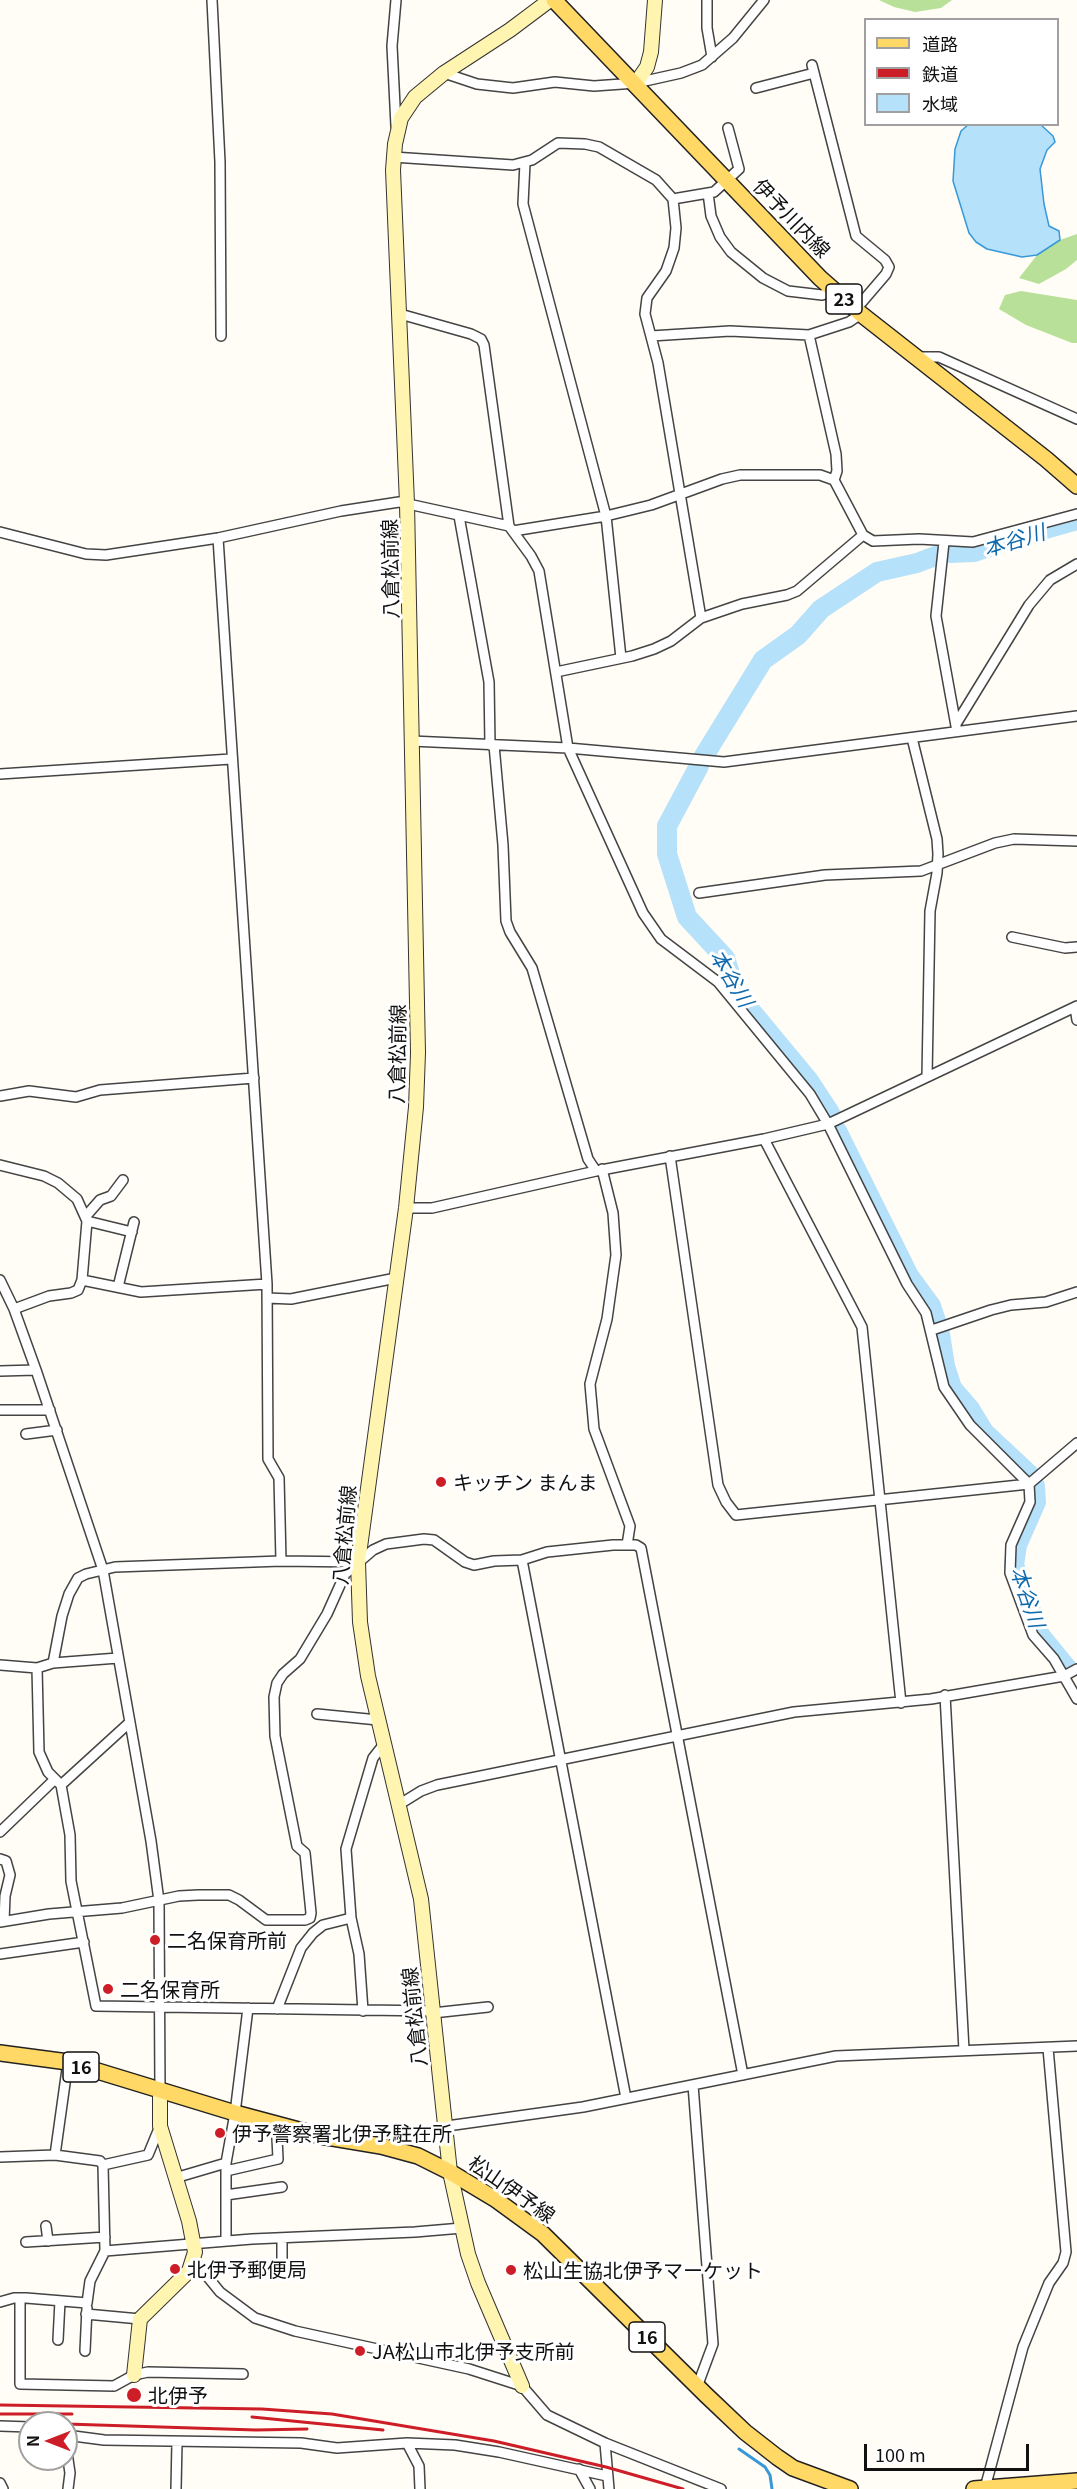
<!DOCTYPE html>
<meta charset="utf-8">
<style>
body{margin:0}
#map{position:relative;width:1077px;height:2489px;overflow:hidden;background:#fffdf5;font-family:Georgia,"Noto Sans JP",serif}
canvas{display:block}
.legend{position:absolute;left:864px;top:18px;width:195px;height:108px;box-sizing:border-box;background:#fff;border:2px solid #a0a0a0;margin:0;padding:8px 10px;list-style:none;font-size:18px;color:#111}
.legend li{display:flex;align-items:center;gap:12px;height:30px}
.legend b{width:30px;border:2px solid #a0a0a0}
.north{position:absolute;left:18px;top:2411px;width:60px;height:60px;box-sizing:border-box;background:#fff;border:2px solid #a0a0a0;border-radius:50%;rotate:270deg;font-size:16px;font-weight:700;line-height:24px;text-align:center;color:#111}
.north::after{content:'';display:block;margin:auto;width:21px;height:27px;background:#cd1d27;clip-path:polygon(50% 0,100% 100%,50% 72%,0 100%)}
.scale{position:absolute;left:864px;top:2444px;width:165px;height:27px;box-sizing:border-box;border:3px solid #111;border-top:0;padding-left:8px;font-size:18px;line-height:21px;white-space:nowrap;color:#111;-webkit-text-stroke:4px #fff;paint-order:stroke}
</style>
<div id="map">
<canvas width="1077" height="2489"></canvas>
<ul class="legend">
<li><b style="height:8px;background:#ffd865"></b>道路</li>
<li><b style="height:8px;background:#cd1d27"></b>鉄道</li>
<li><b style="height:16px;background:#b5e1fa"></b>水域</li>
</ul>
<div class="north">N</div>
<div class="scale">100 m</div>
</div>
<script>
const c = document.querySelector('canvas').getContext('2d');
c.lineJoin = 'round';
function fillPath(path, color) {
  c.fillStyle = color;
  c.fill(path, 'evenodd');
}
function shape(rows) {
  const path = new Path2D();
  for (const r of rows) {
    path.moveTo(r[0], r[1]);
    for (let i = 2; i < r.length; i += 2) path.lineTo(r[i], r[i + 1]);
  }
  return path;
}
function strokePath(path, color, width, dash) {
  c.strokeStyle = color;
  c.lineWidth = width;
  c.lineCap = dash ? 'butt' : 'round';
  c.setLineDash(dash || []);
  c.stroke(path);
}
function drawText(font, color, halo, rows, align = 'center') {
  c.font = font + ' Georgia,"Noto Sans JP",serif';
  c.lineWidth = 6;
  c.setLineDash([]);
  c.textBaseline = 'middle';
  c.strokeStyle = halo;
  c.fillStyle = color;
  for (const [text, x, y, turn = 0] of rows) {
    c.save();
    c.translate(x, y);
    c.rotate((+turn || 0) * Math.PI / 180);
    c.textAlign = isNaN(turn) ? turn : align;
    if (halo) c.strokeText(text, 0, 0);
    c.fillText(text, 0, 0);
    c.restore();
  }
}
fillPath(shape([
 [879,0,952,0,941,8,915,12,894,7],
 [1077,234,1077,260,1066,269,1039,284,1019,278,1037,255,1060,240],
 [1021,291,1077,300,1077,343,1072,343,1026,325,999,309,1005,295]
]), '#b9e098');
const water = shape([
 [969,124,1041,125,1053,136,1055,142,1047,150,1040,169,1044,204,1049,226,1059,231,1060,240,1037,255,1022,257,987,249,976,242,969,233,953,181,955,149,961,131,969,124]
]);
fillPath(water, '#b5e1fa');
strokePath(water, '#3799d7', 1.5);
strokePath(shape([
 [739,2449,765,2467,770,2475,772,2489]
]), '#3799d7', 3);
strokePath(shape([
 [950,553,974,552,1010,539,1077,520],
 [704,756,763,660,798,635,821,609,877,572,917,563,938,555],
 [699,766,667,826,667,854,687,917,725,958,736,993,809,1081,830,1113],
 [837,1131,909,1276,931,1306,937,1324],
 [940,1334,945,1366,952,1388,970,1409,984,1432,1030,1475],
 [1035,1486,1036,1502,1017,1545,1014,1565,1040,1635,1067,1668]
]), '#b5e1fa', 20);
const street = shape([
 [212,0,220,162,221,336],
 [707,0,707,28,712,57],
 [812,65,856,236,885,260,889,267,886,274,856,309],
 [444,73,477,84,513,88,555,82,594,86,636,83,681,73,702,65,733,38,764,0],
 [756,88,814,73],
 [396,126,392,46,396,0],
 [393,157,513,165,532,160,558,143,585,144,599,147,656,180,673,199,676,228,674,248,666,271,647,298,645,314,658,363,701,618,742,604,787,595,797,591,863,535],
 [525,163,523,204,606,516,621,658],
 [708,193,711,216,720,237,731,252,763,278,788,291,822,295,835,291],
 [673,199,714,192,739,169,728,128],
 [400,314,471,334,481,339,484,345,509,526],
 [809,335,836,454,837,471,834,480],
 [651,336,730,331,809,335,849,322,861,314],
 [919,357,939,357,1077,419],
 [459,516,489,682,490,745],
 [513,531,606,516,651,505,722,479,740,475,820,475,834,480,863,535,873,541,919,539,973,542,1077,514],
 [0,532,86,554,106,555,218,538,341,511,399,502,509,526,531,556,539,571,568,748,643,913,661,939,718,982,810,1094,828,1124,907,1284,926,1313,944,1387,970,1425,1029,1484,1030,1502,1011,1545,1010,1573,1033,1635,1054,1659,1077,1699],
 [218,538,267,1284,268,1459,279,1478,281,1561],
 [944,542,936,616,956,726],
 [556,672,632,656,654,649,671,641,701,618],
 [956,724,1029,605,1050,580,1077,564],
 [912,738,937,839,938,854,937,873,930,911,927,1077],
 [411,741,568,748,724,762,1077,716],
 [494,745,503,845,506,921,510,932,532,968,588,1159,596,1171],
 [0,774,231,759],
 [699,893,825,875,921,871,995,843,1014,839,1077,841],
 [1012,937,1065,948,1077,947],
 [1075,1007,1077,1020],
 [0,1096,29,1091,76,1097,100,1090,254,1078],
 [764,1139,862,1327,901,1703],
 [670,1156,718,1485,726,1502,736,1515,1029,1484,1077,1443],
 [0,1165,44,1176,58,1183,77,1199,87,1221,82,1280],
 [602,1169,613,1213,616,1255,607,1319,590,1384,594,1429,630,1526,627,1545],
 [406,1208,432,1208,596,1171,764,1139,828,1124,1077,1006],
 [86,1216,100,1200,111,1196,123,1180],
 [87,1221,132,1232],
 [0,1280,14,1309,36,1370,103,1570,151,1841,159,1901,160,2092],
 [118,1287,134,1222],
 [267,1298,291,1299,396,1278],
 [14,1309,49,1296,71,1293,78,1290,82,1280,141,1292,267,1284],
 [932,1330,991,1310,1011,1305,1046,1302,1077,1292],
 [0,1371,36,1370],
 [0,1410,50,1410],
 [26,1434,57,1430],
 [522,1560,547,1552,613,1545,636,1545,641,1548,743,2075],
 [53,1663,118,1658],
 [0,1665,37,1668,53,1663,62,1616,69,1594,78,1578,86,1574,115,1567,281,1561,358,1562],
 [37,1668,39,1752,48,1772,61,1785,70,1835,71,1881,96,2006,433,2011],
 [945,1695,964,2050],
 [317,1714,378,1720],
 [61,1785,129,1723],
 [400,1804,421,1791,437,1785,794,1712,931,1699,1064,1676,1077,1669],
 [0,1832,54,1780],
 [0,1859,6,1861,10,1875,5,1896,4,1921],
 [0,1922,49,1914,122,1908,179,1896,198,1895,229,1895,239,1900,266,1920,305,1920,310,1918,311,1913,305,1853,297,1846,275,1736,274,1697,277,1683,283,1674,300,1659,327,1614,345,1574,373,1550,386,1544,424,1539,434,1540,465,1562,474,1565,494,1561,522,1560,626,2098],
 [0,1954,84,1942],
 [277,2009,301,1948,313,1933,323,1925,351,1918],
 [363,2011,359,1954,351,1918,346,1849,373,1758,384,1744],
 [433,2013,488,2007],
 [693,2085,713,2344,697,2387],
 [447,2126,583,2107,836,2056,1077,2046],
 [55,2155,68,2062],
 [0,2157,55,2155,100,2161,103,2165,105,2251],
 [103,2165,148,2155,160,2126],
 [226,2171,278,2159,277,2138,282,2134,282,2125],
 [175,2178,226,2163],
 [226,2195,282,2187],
 [46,2226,48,2241],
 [226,2241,226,2163,235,2113,248,2008],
 [26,2242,105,2237],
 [193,2259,220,2292,255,2318,295,2331,469,2369,522,2386,547,2415,605,2443,609,2489],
 [282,2262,282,2238],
 [20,2298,20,2384,114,2386,134,2375,148,2372,243,2374],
 [0,2302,14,2298,26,2298,87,2303,90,2281,105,2251,252,2239,415,2232,462,2228],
 [86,2314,140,2319],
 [58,2340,60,2301],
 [85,2351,87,2308],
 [0,2426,30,2427],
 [66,2435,104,2440,301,2443,337,2448,407,2443,455,2445,499,2452,607,2476],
 [407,2443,419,2466,420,2489],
 [605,2443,721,2489],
 [66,2446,70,2473,68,2489],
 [579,2469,590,2489],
 [0,2483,3,2489],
 [985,2488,1023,2347,1049,2283,1063,2263,1066,2252,1048,2048],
 [176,2489,177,2442]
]);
const secondary = shape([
 [636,83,647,67,651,52,655,0],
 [134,2375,140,2319,189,2271,195,2252,189,2221,160,2126,160,2092],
 [522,2386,478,2283,468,2254,450,2172,421,1899,368,1676,360,1622,358,1562,406,1208,416,1107,418,1053,407,503,393,170,395,144,401,118,415,97,444,73,510,30,550,0]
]);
const primary = shape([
 [554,0,820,278,861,314,1046,459,1077,486],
 [0,2053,68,2062,235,2113,321,2136,381,2146,418,2156,450,2172,495,2199,543,2234,706,2395,745,2432,777,2457,793,2468,850,2489],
 [974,2489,1077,2481]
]);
strokePath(street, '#444', 12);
strokePath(secondary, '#333', 16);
strokePath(primary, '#222', 18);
strokePath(street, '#fff', 9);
strokePath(secondary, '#fff5b0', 14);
strokePath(primary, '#ffd865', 15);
strokePath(shape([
 [0,2405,262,2409,332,2414,494,2441,606,2467,683,2489],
 [0,2414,72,2414],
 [252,2417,383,2430],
 [66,2424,256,2430,307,2429]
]), '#cd1d27', 3);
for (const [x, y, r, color] of [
 [441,1482,6,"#cd1d27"],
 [155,1940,6,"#cd1d27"],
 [108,1989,6,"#cd1d27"],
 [220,2133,6,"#cd1d27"],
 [175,2269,6,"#cd1d27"],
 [511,2270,6,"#cd1d27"],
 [360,2351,6,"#cd1d27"],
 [134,2395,8,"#cd1d27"]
]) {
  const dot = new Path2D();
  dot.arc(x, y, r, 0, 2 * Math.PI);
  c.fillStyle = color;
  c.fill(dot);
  strokePath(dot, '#fff', 2);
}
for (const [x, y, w] of [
 [844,299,36],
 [81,2067,36],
 [647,2337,36]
]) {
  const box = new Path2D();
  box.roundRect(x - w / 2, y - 15, w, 30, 4.5);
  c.fillStyle = '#fff';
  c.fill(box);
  strokePath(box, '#111', 1.5);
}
drawText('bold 18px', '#111', null, [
 ["23",844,299],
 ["16",81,2067],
 ["16",647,2337]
]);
drawText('20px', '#111', '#fff', [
 ["伊予川内線",792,218,46],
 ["八倉松前線",390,569,-91],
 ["八倉松前線",397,1054,-89],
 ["八倉松前線",344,1535,-85],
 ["八倉松前線",414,2017,-96],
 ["松山伊予線",512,2189,35]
]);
drawText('20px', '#111', '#fff', [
 ["キッチン まんま",453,1482],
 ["二名保育所前",167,1940],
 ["二名保育所",120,1989],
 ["伊予警察署北伊予駐在所",232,2133],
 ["北伊予郵便局",187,2269],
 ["松山生協北伊予マーケット",523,2270],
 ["JA松山市北伊予支所前",372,2351],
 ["北伊予",148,2395]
], 'left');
drawText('italic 21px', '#0f6aae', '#fff', [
 ["本谷川",1014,540,-17],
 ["本谷川",732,978,59],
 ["本谷川",1028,1597,71]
]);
</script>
